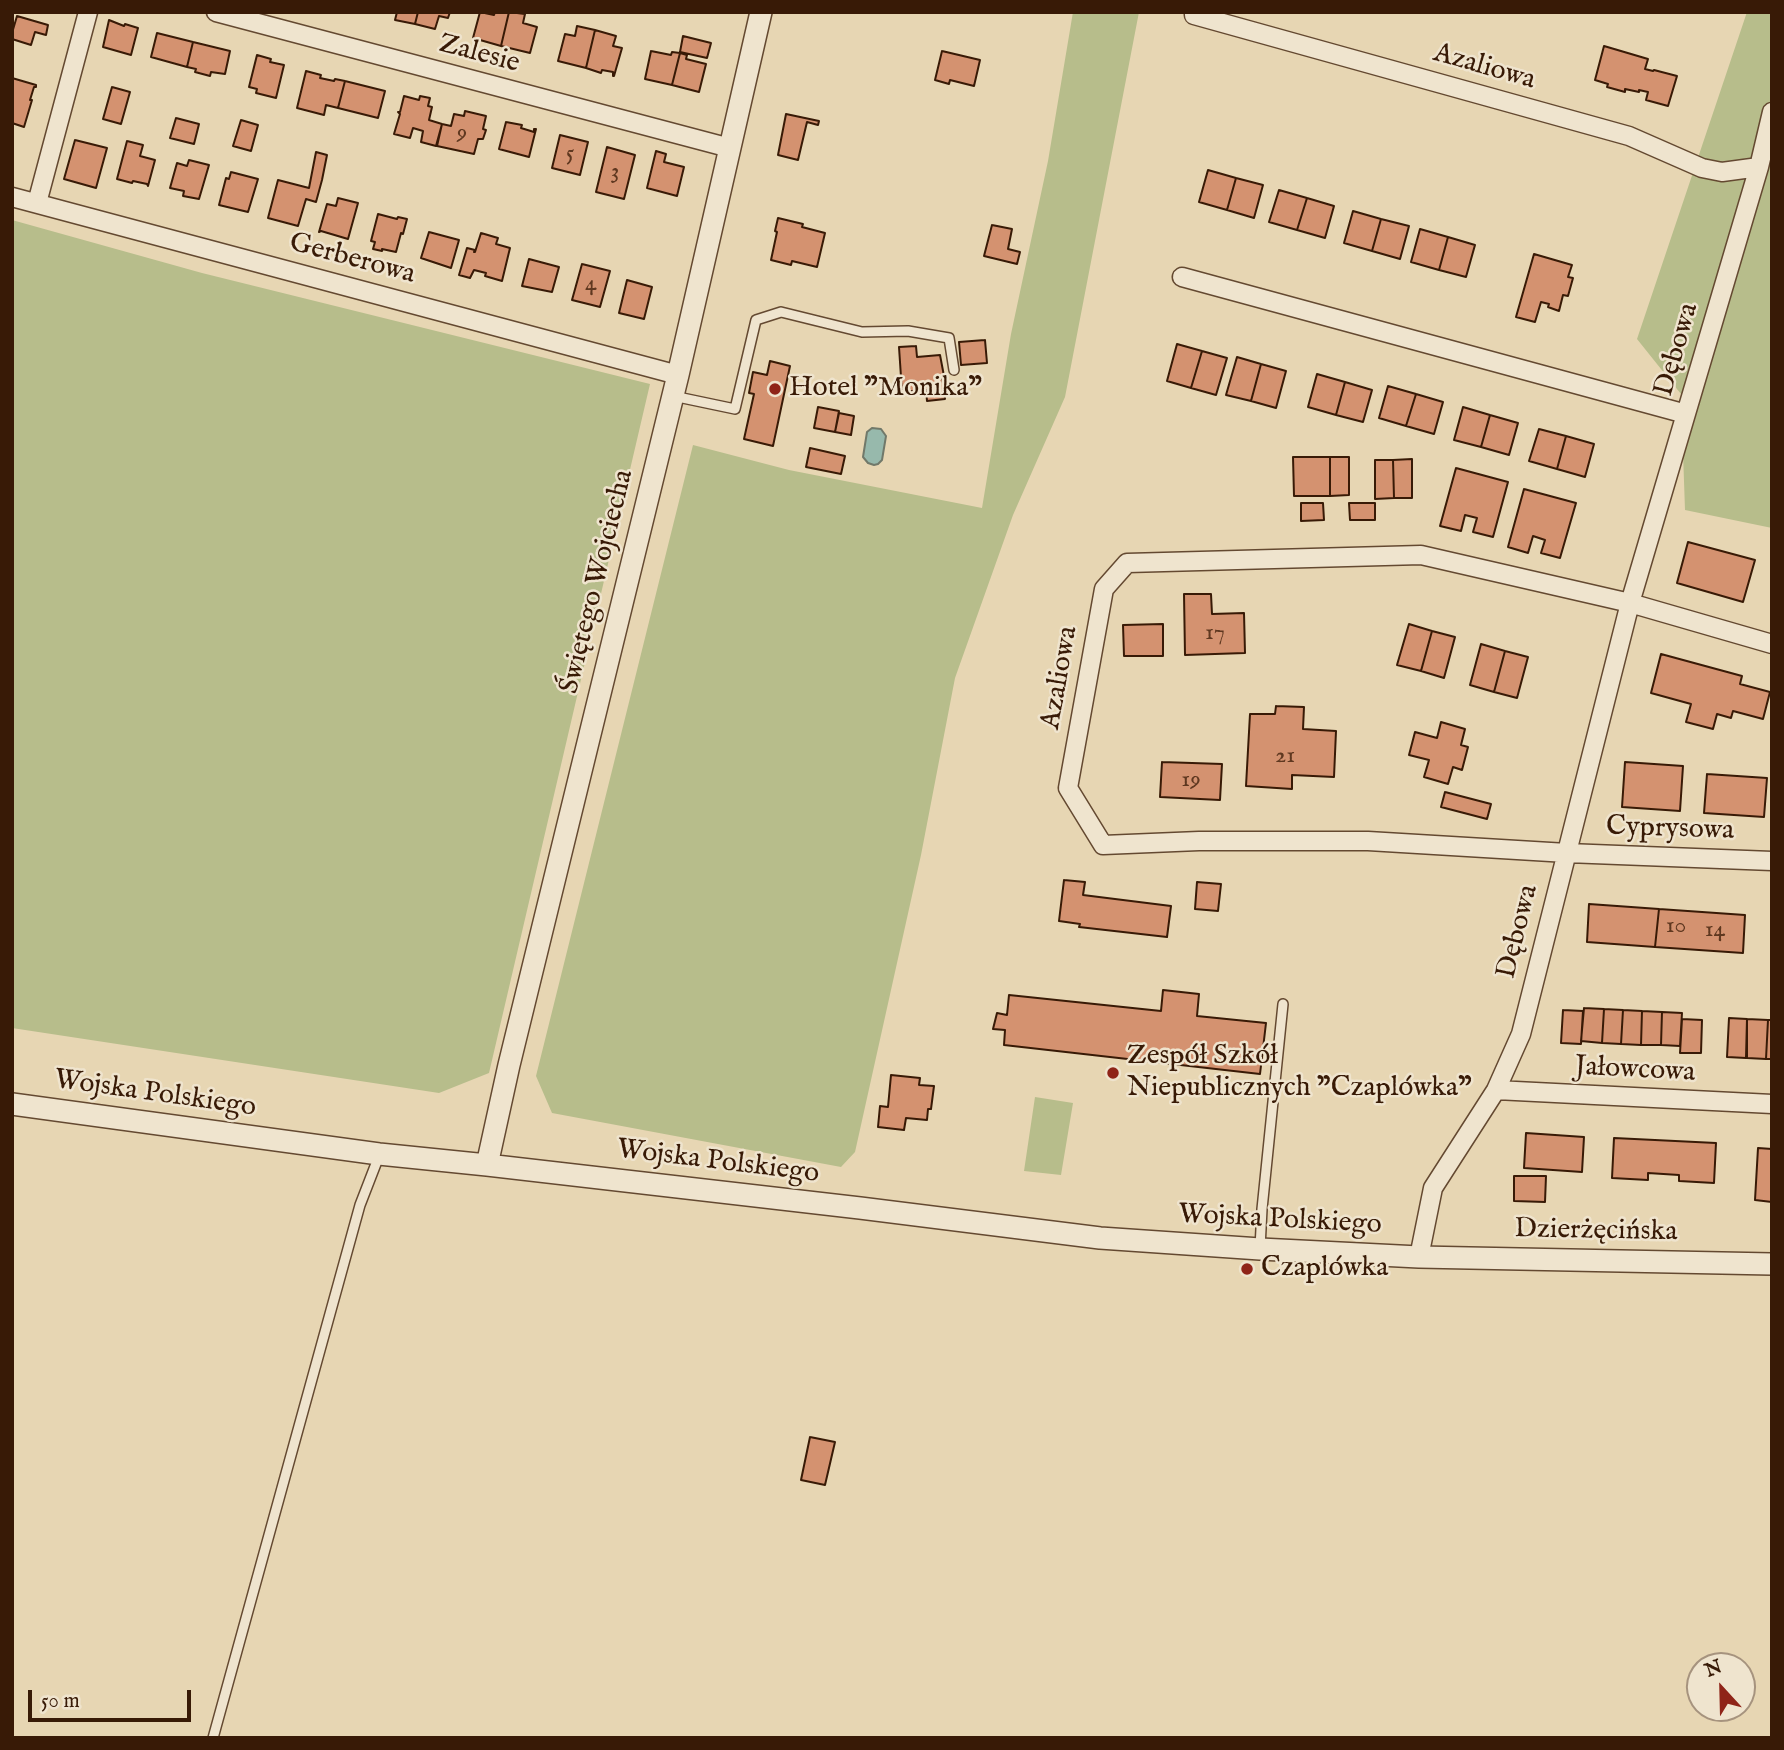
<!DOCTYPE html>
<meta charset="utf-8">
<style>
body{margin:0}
#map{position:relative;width:1784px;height:1750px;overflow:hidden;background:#e7d6b3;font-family:"IM FELL English",serif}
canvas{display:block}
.frame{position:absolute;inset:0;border:14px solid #381a06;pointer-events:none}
.north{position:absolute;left:1686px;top:1652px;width:70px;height:70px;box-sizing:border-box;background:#efe4ce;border:2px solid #a6937e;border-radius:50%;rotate:338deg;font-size:19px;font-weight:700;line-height:28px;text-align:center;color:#381a06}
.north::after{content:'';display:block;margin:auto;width:24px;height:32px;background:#8f2418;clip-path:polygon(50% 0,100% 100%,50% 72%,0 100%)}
.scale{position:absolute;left:28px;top:1690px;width:163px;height:32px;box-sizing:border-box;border:4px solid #381a06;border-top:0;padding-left:9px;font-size:21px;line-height:24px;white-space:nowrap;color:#381a06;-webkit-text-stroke:5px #efe4ce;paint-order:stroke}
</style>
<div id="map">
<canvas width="1784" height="1750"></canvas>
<div class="frame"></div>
<div class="north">N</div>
<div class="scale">50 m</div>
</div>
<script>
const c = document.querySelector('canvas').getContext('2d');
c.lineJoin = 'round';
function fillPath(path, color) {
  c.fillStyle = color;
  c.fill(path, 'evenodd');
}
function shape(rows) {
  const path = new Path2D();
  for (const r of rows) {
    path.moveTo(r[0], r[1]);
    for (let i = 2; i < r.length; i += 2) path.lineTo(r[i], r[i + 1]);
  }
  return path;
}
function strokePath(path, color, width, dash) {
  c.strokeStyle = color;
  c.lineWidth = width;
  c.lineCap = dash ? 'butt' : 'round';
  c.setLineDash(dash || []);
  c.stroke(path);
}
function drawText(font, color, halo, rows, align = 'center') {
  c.font = font + ' "IM FELL English",serif';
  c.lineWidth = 5;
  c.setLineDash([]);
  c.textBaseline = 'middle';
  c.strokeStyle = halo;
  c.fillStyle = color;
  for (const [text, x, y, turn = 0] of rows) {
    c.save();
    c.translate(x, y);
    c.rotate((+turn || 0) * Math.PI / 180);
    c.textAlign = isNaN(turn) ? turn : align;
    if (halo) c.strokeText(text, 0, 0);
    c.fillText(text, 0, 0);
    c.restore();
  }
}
fillPath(shape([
 [1073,12,1139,12,1065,397,1013,515,955,678,921,855,855,1152,841,1167,552,1113,536,1076,693,445,789,470,982,508,1011,334,1048,161],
 [1747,12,1772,12,1772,528,1685,510,1681,394,1637,339],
 [12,220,202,273,650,384,489,1073,439,1093,12,1028],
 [1035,1097,1073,1103,1061,1175,1024,1171]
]), '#b7bd8b');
const water = shape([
 [872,428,881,429,886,436,882,460,878,464,874,465,868,463,863,457,867,432,872,428]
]);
fillPath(water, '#97b9ac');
strokePath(water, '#71796a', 2);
const building = shape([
 [397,12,418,12,415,24,395,20,397,12],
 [418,12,450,12,448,18,439,16,435,29,415,24,418,12],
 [480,12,494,15,495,12,509,12,501,46,473,38,480,12],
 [509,12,525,14,523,23,537,27,530,53,501,46,509,12],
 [17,16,48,25,46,35,35,32,31,45,12,39,12,33,17,16],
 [109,20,124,26,125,24,138,28,131,55,103,47,109,20],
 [577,26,595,30,586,68,558,61,565,34,575,36,577,26],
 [595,30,616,36,613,46,622,48,614,76,613,76,613,72,602,70,601,73,586,68,595,30],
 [157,33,193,42,187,67,151,57,157,33],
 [683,36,711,43,707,58,680,52,683,36],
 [193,42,230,51,225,74,211,72,210,76,195,72,196,69,187,67,193,42],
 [1604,46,1648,59,1645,69,1653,71,1654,70,1677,76,1668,106,1646,100,1648,92,1639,90,1639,92,1625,89,1625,92,1607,87,1608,84,1595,80,1604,46],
 [651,51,671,55,672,52,680,53,672,85,645,79,651,51],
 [942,51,980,60,974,86,950,80,949,84,935,80,942,51],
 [680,53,687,55,686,59,706,64,699,92,672,85,680,53],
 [257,55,271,59,270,62,284,65,276,98,256,93,257,89,249,87,257,55],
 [306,71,321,75,320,78,334,81,335,79,345,81,338,108,326,105,324,115,297,108,306,71],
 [12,78,36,85,36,87,34,87,30,100,32,100,24,127,12,123,12,78],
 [345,81,385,91,378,118,338,108,345,81],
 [112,87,130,92,121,124,103,119,112,87],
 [404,96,419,100,420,96,430,98,428,106,432,107,429,120,442,124,436,146,421,142,423,131,413,128,410,138,394,134,400,114,398,112,400,112,404,96],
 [465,111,486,116,483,129,486,130,483,139,478,139,474,154,437,146,442,124,451,126,454,114,464,116,465,111],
 [786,114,819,121,818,125,807,122,798,160,778,155,786,114],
 [176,118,199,124,194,144,170,138,176,118],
 [241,120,258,125,251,151,233,146,241,120],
 [506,122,522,125,521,128,534,132,534,129,536,129,529,157,499,149,506,122],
 [560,135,588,142,580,175,552,168,560,135],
 [75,140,107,148,96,188,64,179,75,140],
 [127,141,143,145,140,156,155,160,148,186,147,184,133,181,132,183,117,179,127,141],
 [607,147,635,155,624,199,596,192,607,147],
 [656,151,666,154,664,162,684,167,677,196,647,188,656,151],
 [316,152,327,155,322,180,316,202,306,199,298,226,268,218,278,180,309,188,316,152],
 [189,160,209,165,199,199,183,196,184,191,170,188,177,163,187,166,189,160],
 [1208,170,1236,178,1227,210,1199,202,1208,170],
 [231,172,258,179,248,212,219,205,226,178,229,179,231,172],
 [1236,178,1263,185,1254,218,1227,210,1236,178],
 [1279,190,1307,198,1297,230,1269,222,1279,190],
 [338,198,358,203,348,239,321,231,319,232,327,204,336,206,338,198],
 [1307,198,1334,206,1325,238,1297,230,1307,198],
 [1353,211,1381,219,1372,251,1344,243,1353,211],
 [378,214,397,219,398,217,407,219,403,234,401,233,396,252,382,249,382,251,373,249,375,242,371,241,378,214],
 [778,218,803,224,802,227,825,233,817,267,792,261,791,265,771,260,777,232,775,231,778,218],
 [1381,219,1409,226,1400,259,1372,251,1381,219],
 [992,225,1012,229,1008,249,1020,252,1017,264,984,256,992,225],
 [1420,229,1448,237,1439,270,1411,262,1420,229],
 [429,232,459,240,451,268,421,258,429,232],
 [481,233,498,238,496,244,510,248,502,281,485,276,486,273,474,270,470,278,459,275,467,248,475,250,474,252,475,252,481,233],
 [1448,237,1475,245,1466,277,1439,270,1448,237],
 [1534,254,1572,265,1568,277,1573,278,1568,296,1563,295,1559,311,1548,307,1549,304,1541,302,1535,322,1516,317,1534,254],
 [529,259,559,267,552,292,522,286,529,259],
 [582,264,610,271,600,307,572,300,582,264],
 [627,280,652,287,644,319,619,313,627,280],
 [985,340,987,363,961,365,959,342,985,340],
 [1177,344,1202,351,1191,388,1167,381,1177,344],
 [916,346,917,357,940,355,944,376,942,376,945,399,927,401,926,390,902,392,899,347,916,346],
 [1202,351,1227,358,1216,395,1191,388,1202,351],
 [1237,357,1261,364,1251,401,1226,395,1237,357],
 [770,361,790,366,773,446,744,439,754,394,749,393,753,372,767,375,770,361],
 [1261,364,1286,371,1276,408,1251,401,1261,364],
 [1317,374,1345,382,1336,415,1308,407,1317,374],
 [1345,382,1372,390,1363,422,1336,415,1345,382],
 [1388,386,1416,394,1406,426,1379,418,1388,386],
 [1416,394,1443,402,1434,434,1406,426,1416,394],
 [818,407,839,411,835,432,814,428,818,407],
 [1463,407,1490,415,1481,447,1454,440,1463,407],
 [839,413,854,416,851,435,835,432,839,413],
 [1490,415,1518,423,1509,455,1481,447,1490,415],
 [1539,429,1566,436,1557,469,1529,461,1539,429],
 [1566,436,1594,444,1585,477,1557,469,1566,436],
 [810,448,845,456,841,474,806,467,810,448],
 [1293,457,1330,457,1330,496,1294,496,1293,457],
 [1330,457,1349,457,1349,495,1330,496,1330,457],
 [1412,459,1412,498,1394,498,1393,460,1412,459],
 [1375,460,1393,460,1394,498,1375,499,1375,460],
 [1456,468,1508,482,1493,537,1473,532,1477,518,1465,515,1461,531,1440,526,1456,468],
 [1524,489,1576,503,1560,558,1541,553,1545,540,1533,536,1528,553,1508,547,1524,489],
 [1301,503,1323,503,1324,520,1301,521,1301,503],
 [1349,503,1375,503,1375,520,1350,520,1349,503],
 [1688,542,1755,560,1743,602,1677,583,1688,542],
 [1184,594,1211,594,1212,614,1244,613,1245,653,1185,655,1184,594],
 [1163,624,1163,656,1124,656,1123,625,1163,624],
 [1409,624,1432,631,1421,671,1397,665,1409,624],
 [1432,631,1455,637,1444,678,1421,671,1432,631],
 [1481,644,1505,651,1494,692,1470,685,1481,644],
 [1505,651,1528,657,1517,698,1494,692,1505,651],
 [1661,654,1742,676,1740,684,1770,692,1763,719,1733,711,1731,718,1717,714,1713,729,1686,722,1691,704,1651,693,1661,654],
 [1276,706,1304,707,1303,729,1336,731,1334,777,1292,775,1292,789,1246,786,1250,714,1275,714,1276,706],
 [1441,722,1465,729,1461,745,1468,747,1462,770,1453,767,1448,784,1424,777,1429,760,1409,755,1415,732,1437,738,1441,722],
 [1162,762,1222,764,1220,800,1160,797,1162,762],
 [1625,762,1683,766,1680,811,1622,807,1625,762],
 [1707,774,1767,778,1764,817,1704,813,1707,774],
 [1445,792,1491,804,1487,819,1441,807,1445,792],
 [1064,880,1085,882,1083,895,1171,906,1167,937,1079,927,1080,924,1059,921,1064,880],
 [1197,882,1221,884,1218,911,1195,909,1197,882],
 [1589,904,1659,909,1655,947,1587,942,1589,904],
 [1659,909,1745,915,1743,953,1655,947,1659,909],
 [1163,990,1199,994,1197,1016,1266,1023,1260,1074,1004,1045,1005,1030,993,1029,997,1013,1007,1015,1009,995,1161,1011,1163,990],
 [1584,1008,1604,1009,1602,1043,1581,1041,1584,1008],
 [1604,1009,1623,1010,1621,1044,1602,1043,1604,1009],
 [1563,1010,1583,1011,1581,1044,1561,1043,1563,1010],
 [1623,1010,1642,1011,1641,1045,1621,1044,1623,1010],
 [1642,1011,1662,1012,1661,1045,1641,1045,1642,1011],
 [1662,1012,1682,1013,1680,1046,1661,1045,1662,1012],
 [1729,1018,1747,1019,1746,1058,1727,1057,1729,1018],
 [1682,1019,1702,1020,1701,1053,1680,1053,1682,1019],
 [1747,1019,1768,1020,1766,1059,1747,1058,1747,1019],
 [1768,1020,1772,1020,1772,1059,1766,1059,1768,1020],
 [891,1075,920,1078,919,1085,934,1086,931,1109,928,1109,927,1120,906,1118,904,1130,878,1127,880,1106,888,1107,891,1075],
 [1526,1133,1584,1137,1582,1172,1524,1168,1526,1133],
 [1614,1138,1716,1143,1714,1183,1679,1181,1679,1175,1648,1173,1648,1180,1612,1178,1614,1138],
 [1758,1148,1772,1149,1772,1202,1755,1200,1758,1148],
 [1514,1176,1546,1176,1545,1202,1514,1201,1514,1176],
 [810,1437,835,1442,825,1485,801,1480,810,1437]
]);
fillPath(building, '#d49270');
strokePath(building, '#381a06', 2);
const service = shape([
 [673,396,735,409,756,320,781,312,862,332,908,331,949,338,954,370],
 [1260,1248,1262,1209,1283,1004],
 [213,1738,360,1205,379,1156]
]);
const minor = shape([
 [216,12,730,148],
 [1194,12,1194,15,1629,136,1702,168,1722,172,1759,167],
 [12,197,678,375],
 [37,203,88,12],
 [1182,277,1686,414],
 [1772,644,1630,603,1421,555,1127,563,1104,589,1068,788,1103,845,1199,841,1368,841,1567,853,1772,861],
 [1496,1090,1772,1104],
 [1419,1257,1433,1188,1496,1090,1521,1034,1630,603,1759,167,1772,112]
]);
const tertiary = shape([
 [12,1104,379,1154,487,1165,860,1208,1100,1238,1260,1249,1419,1257,1772,1264],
 [487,1165,509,1065,678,375,761,12]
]);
strokePath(service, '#644931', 12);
strokePath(minor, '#644931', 21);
strokePath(tertiary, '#644931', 24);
strokePath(service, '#efe4ce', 9);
strokePath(minor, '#efe4ce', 18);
strokePath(tertiary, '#efe4ce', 21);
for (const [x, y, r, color] of [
 [775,389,7,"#8f2418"],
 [1113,1073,7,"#8f2418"],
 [1247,1269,7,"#8f2418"]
]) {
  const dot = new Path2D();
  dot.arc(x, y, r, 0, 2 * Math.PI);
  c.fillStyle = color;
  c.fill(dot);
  strokePath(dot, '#efe4ce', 2.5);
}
drawText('24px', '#5f3820', null, [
 ["9",462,134],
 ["5",570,155],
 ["3",615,173],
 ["4",591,285],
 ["17",1215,634],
 ["21",1285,757],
 ["19",1191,781],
 ["10",1676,927],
 ["14",1715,931]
]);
drawText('28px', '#381a06', '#efe4ce', [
 ["Zalesie",479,55,15],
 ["Azaliowa",1484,68,16],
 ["Gerberowa",352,260,15],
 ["Dębowa",1678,350,-74],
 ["Świętego Wojciecha",598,582,-76],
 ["Azaliowa",1061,678,-80],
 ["Cyprysowa",1670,830,2],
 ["Dębowa",1519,932,-76],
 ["Jałowcowa",1635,1071,3],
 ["Wojska Polskiego",155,1095,8],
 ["Wojska Polskiego",718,1163,7],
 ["Wojska Polskiego",1280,1221,3],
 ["Dzierżęcińska",1596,1232,1]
]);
drawText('28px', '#381a06', '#efe4ce', [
 ["Hotel \"Monika\"",789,389],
 ["Zespół Szkół",1127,1057],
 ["Niepublicznych \"Czaplówka\"",1127,1089],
 ["Czaplówka",1261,1269]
], 'left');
</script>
